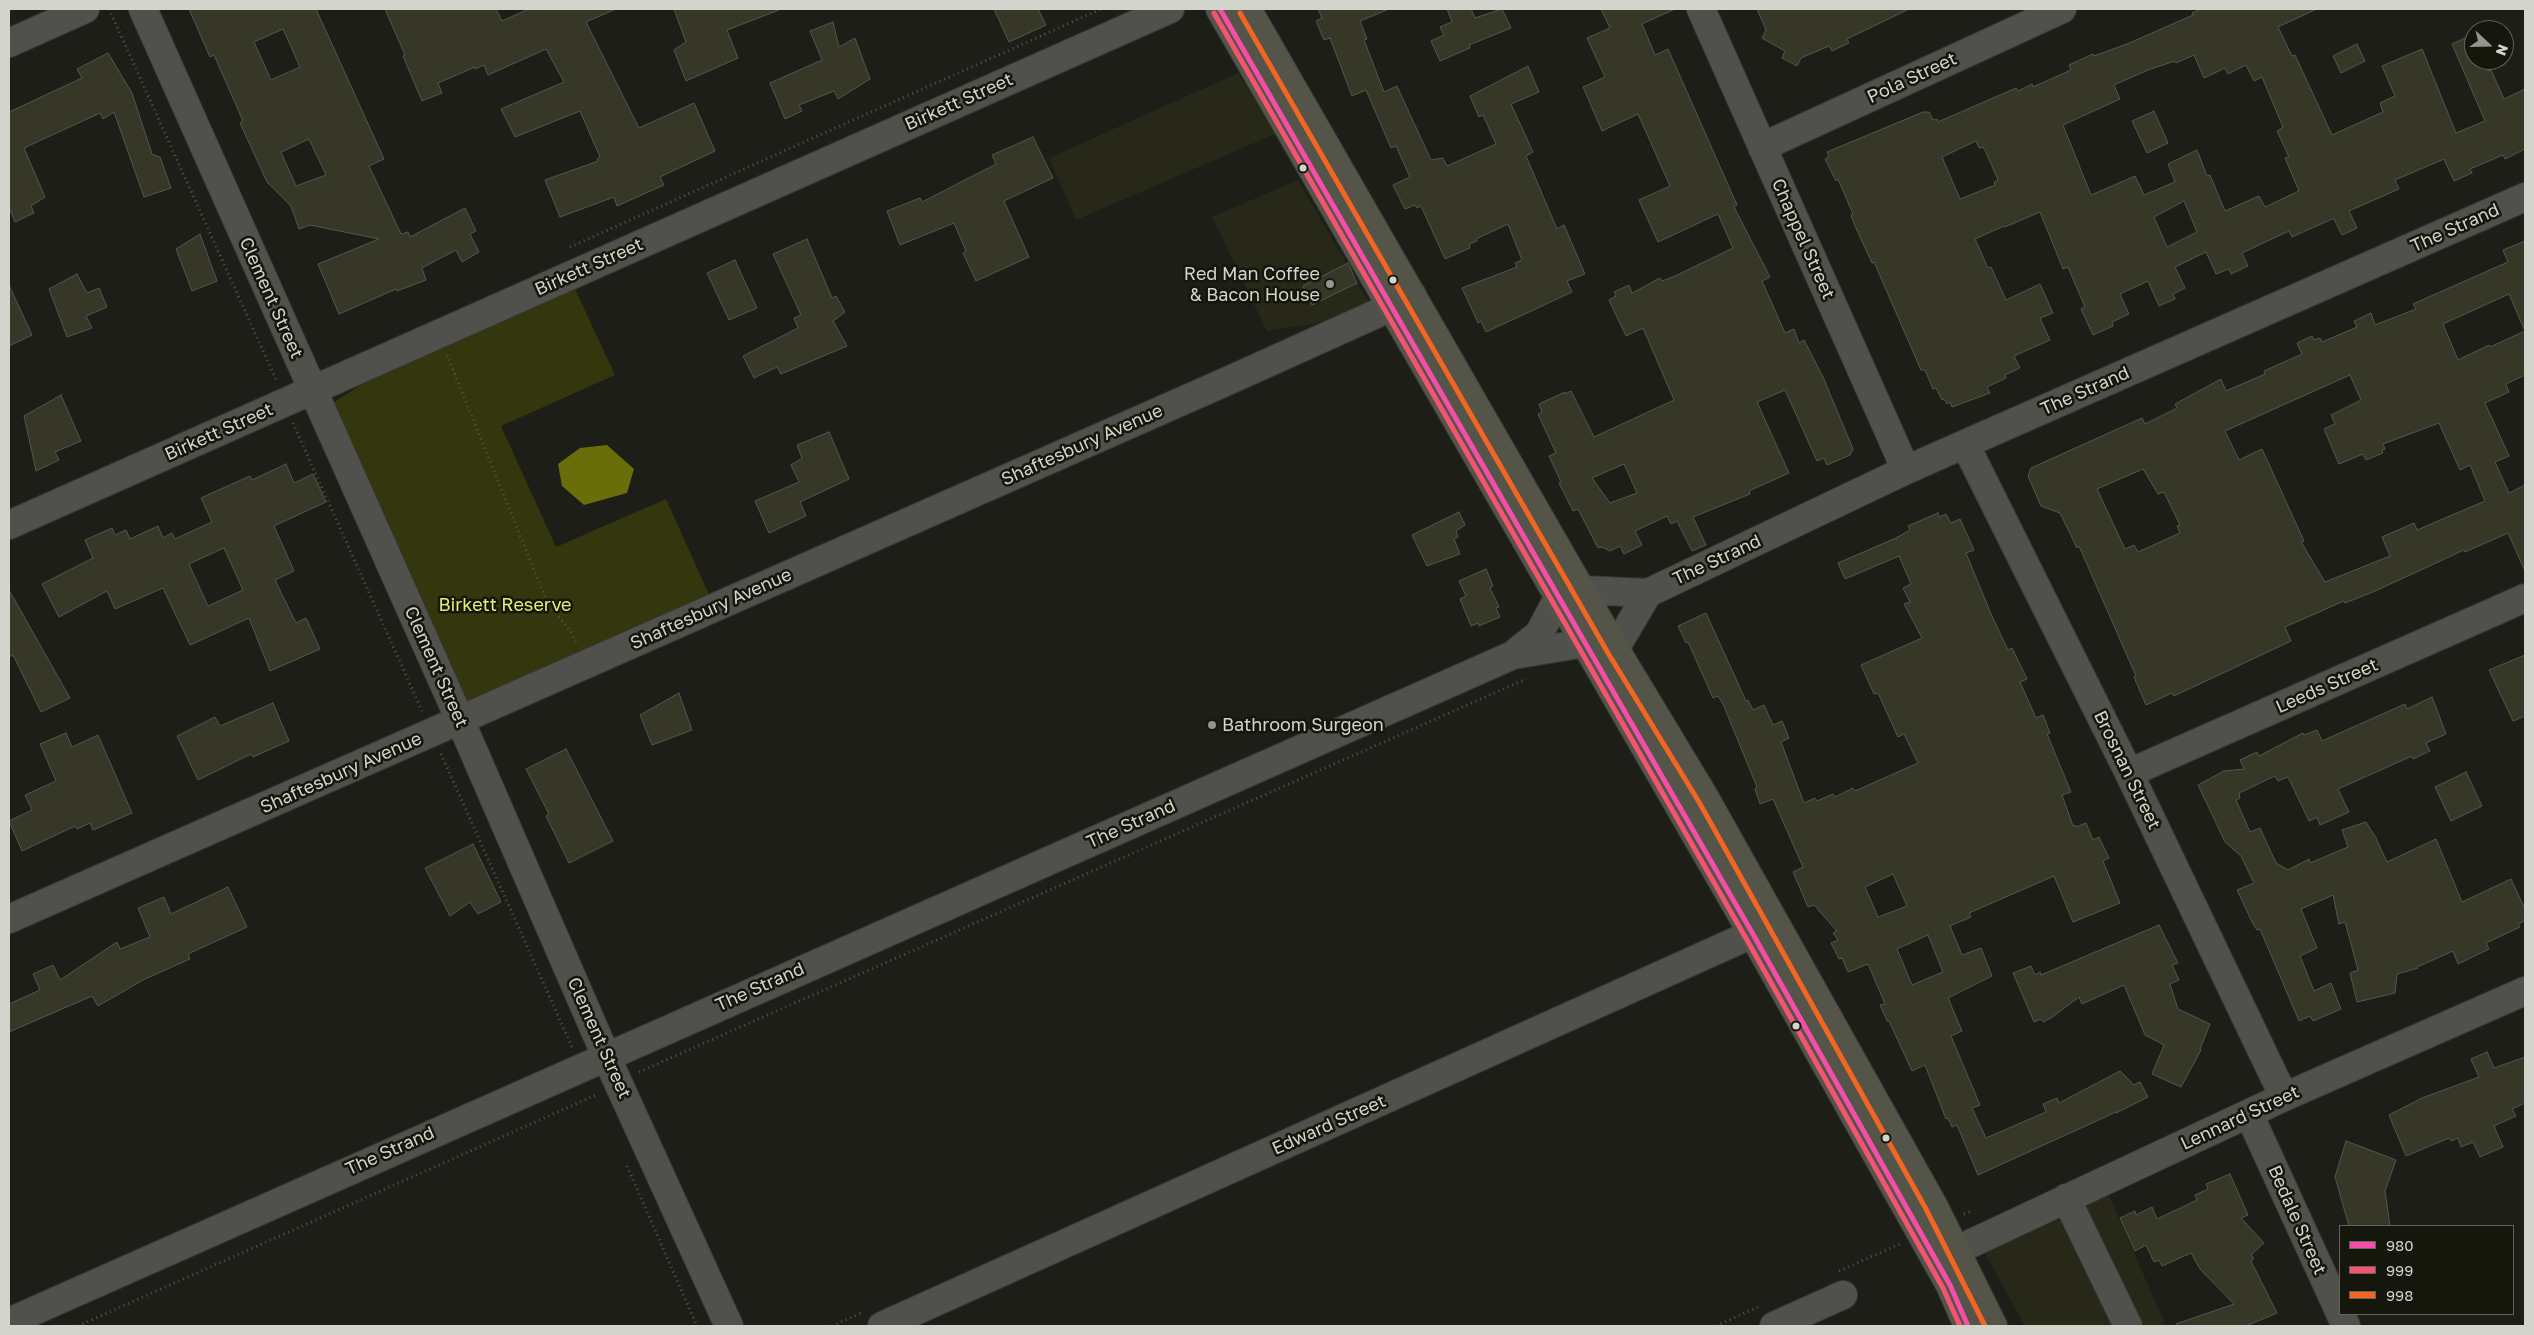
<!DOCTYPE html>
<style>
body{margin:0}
#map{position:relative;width:2534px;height:1335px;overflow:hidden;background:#1d1e18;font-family:"Golos Text",sans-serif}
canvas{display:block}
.frame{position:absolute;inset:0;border:10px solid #d3d4cc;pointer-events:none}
.legend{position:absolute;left:2339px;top:1225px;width:175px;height:90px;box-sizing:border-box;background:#16170c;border:1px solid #626359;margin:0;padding:6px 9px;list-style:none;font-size:15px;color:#d3d4cc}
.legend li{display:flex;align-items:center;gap:10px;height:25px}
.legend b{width:25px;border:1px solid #626359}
.north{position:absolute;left:2464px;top:20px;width:50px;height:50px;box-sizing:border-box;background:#16170c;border:1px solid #626359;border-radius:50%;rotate:111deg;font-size:14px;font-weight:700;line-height:20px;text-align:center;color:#d3d4cc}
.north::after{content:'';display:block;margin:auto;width:18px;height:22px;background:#93948d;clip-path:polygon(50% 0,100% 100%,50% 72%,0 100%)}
</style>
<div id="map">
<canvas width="2534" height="1335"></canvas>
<div class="frame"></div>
<ul class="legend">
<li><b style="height:6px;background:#f54da8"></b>980</li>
<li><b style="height:6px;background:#f65372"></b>999</li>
<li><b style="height:6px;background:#f26522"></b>998</li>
</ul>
<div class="north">N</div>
</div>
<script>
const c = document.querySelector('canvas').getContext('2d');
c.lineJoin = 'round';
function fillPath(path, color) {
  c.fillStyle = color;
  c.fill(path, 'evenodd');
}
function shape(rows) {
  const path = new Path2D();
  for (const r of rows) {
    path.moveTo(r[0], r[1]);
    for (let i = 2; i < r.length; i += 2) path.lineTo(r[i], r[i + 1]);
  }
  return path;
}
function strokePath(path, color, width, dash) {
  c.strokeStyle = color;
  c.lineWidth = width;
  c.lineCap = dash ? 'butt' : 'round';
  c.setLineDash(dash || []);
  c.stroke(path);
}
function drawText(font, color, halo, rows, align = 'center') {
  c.font = font + ' "Golos Text",sans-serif';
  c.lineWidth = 5;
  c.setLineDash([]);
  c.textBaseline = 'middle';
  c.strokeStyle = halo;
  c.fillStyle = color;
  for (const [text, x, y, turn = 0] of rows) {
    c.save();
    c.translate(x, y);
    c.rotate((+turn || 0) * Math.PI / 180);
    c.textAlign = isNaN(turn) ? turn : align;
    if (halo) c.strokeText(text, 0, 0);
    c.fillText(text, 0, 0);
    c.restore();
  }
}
fillPath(shape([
 [1238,73,1275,134,1076,220,1049,158],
 [1298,180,1376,314,1267,331,1212,217],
 [2103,1182,2166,1326,2025,1326,1977,1239]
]), '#272818');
fillPath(shape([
 [569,276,615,375,501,426,556,547,666,499,715,608,665,629,463,703,334,402,454,327]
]), '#34360d');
fillPath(shape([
 [607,445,634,469,627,493,584,505,562,486,558,464,580,448]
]), '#696d0a');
const building = shape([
 [189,9,316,9,384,159,369,166,401,234,408,232,410,237,465,208,476,231,470,234,479,252,462,262,456,250,422,268,426,280,397,291,396,289,339,314,318,264,379,239,310,225,299,229,291,206,267,182,240,123,243,121,214,55,210,57,189,9],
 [283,29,300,67,271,80,254,42,283,29],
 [309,139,326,175,296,186,281,152,309,139],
 [385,9,496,9,502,21,529,9,616,9,586,22,639,128,694,103,715,151,660,177,664,185,617,206,614,197,560,217,545,180,598,161,597,159,600,157,580,111,515,137,501,109,564,82,546,49,488,75,484,65,475,69,475,67,438,83,442,93,422,101,403,56,405,55,385,9],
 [674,9,779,9,779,10,727,30,738,58,686,81,674,50,686,42,674,9],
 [994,9,1038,9,1046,25,1009,42,994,9],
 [1318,9,1389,9,1360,21,1367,39,1364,40,1384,92,1397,86,1431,160,1443,158,1447,166,1496,144,1483,115,1479,117,1470,96,1528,66,1539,92,1511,104,1533,152,1526,156,1557,229,1564,225,1585,274,1567,281,1572,292,1486,332,1481,321,1478,323,1462,288,1517,267,1515,263,1522,260,1508,224,1476,239,1477,241,1469,244,1470,248,1445,259,1421,206,1417,208,1415,205,1405,209,1393,185,1410,177,1396,146,1391,148,1366,90,1352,96,1330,38,1324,40,1316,21,1322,18,1318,9],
 [1447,9,1471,9,1475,18,1502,9,1511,28,1469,45,1470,48,1440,61,1431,41,1444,35,1440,27,1452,22,1447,9],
 [1601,9,1675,9,1642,24,1655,55,1668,49,1737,205,1734,207,1770,277,1762,281,1785,333,1794,329,1799,343,1804,340,1823,377,1853,449,1850,455,1827,465,1824,458,1817,461,1785,390,1757,402,1789,473,1749,491,1750,494,1693,517,1706,545,1692,551,1677,521,1671,524,1667,516,1635,531,1642,545,1624,554,1620,546,1610,551,1602,547,1598,548,1578,509,1573,511,1559,483,1561,482,1549,456,1556,453,1538,414,1542,412,1539,404,1565,392,1565,394,1571,391,1594,437,1674,400,1643,328,1626,336,1609,300,1616,296,1614,292,1629,285,1632,293,1660,278,1662,281,1675,276,1733,248,1718,214,1658,242,1639,200,1670,186,1638,114,1602,131,1583,87,1605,77,1587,38,1610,28,1601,9],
 [1624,464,1637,493,1610,503,1592,478,1624,464],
 [1757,9,1909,9,1847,39,1849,43,1832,51,1829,46,1801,58,1797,66,1782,58,1785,51,1762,38,1766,30,1757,9],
 [2201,9,2317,9,2278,27,2292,56,2295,55,2332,135,2383,112,2380,103,2395,96,2382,66,2422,49,2456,133,2485,121,2452,44,2474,34,2474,60,2483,60,2488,71,2491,70,2504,99,2525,89,2525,149,2505,159,2503,155,2470,169,2472,173,2454,181,2444,159,2395,180,2399,189,2349,211,2357,228,2342,235,2334,219,2332,219,2292,237,2289,231,2242,253,2248,266,2231,274,2229,269,2216,274,2206,252,2175,267,2185,288,2173,294,2175,299,2159,306,2148,281,2120,294,2129,314,2112,322,2113,326,2093,335,2081,309,2085,307,2068,267,2063,269,2040,212,2005,227,2004,226,1975,239,1988,268,1991,267,2006,300,2040,284,2053,313,2040,318,2050,340,2014,356,2020,368,2005,375,2006,378,1987,387,1990,393,1952,407,1950,402,1947,404,1944,399,1942,400,1936,388,1933,389,1925,370,1921,370,1874,262,1872,263,1855,226,1851,215,1853,214,1838,179,1836,181,1825,159,1829,157,1827,152,1923,112,1929,112,1933,120,1937,119,1938,122,2016,88,2018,91,2032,84,2033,87,2071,70,2069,65,2093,54,2094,56,2127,44,2193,15,2192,13,2201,9],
 [2194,55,2204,78,2225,68,2228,74,2246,65,2254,81,2262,77,2283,127,2277,131,2289,157,2285,158,2299,191,2265,207,2259,196,2225,211,2210,175,2207,176,2197,150,2168,164,2175,182,2144,195,2135,176,2091,195,2063,125,2120,99,2114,85,2148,70,2175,61,2176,63,2194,55],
 [1976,141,1979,148,1982,147,1985,150,1998,180,1994,182,1995,185,1960,199,1942,157,1976,141],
 [2184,201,2197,232,2167,247,2154,217,2184,201],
 [833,22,839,47,855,38,870,79,838,99,834,91,799,105,802,111,785,119,770,83,822,60,810,31,833,22],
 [2357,44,2365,61,2341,73,2333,56,2357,44],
 [108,53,132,93,152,154,160,157,171,188,144,197,114,112,103,119,100,113,24,148,45,197,31,206,34,213,15,222,9,207,9,112,82,78,77,69,108,53],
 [2154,111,2168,143,2147,153,2132,121,2154,111],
 [1033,137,1053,178,1004,201,1029,257,976,281,963,253,966,251,954,223,900,245,887,211,920,198,922,202,996,164,992,155,1033,137],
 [200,234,217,281,192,291,176,249,200,234],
 [807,239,832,298,836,296,845,312,833,321,847,346,781,374,777,367,754,378,743,356,798,328,794,318,801,315,773,254,807,239],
 [2525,241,2525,331,2509,294,2443,324,2458,360,2489,345,2490,347,2525,331,2525,375,2506,384,2509,392,2485,403,2509,456,2495,462,2509,493,2525,485,2525,571,2508,533,2465,552,2464,550,2373,592,2345,603,2344,601,2285,627,2291,641,2174,696,2172,693,2146,705,2134,677,2136,676,2079,546,2077,548,2060,513,2041,506,2028,476,2031,468,2142,418,2145,424,2177,408,2175,404,2221,379,2226,391,2265,374,2264,371,2302,354,2297,343,2312,336,2314,340,2320,338,2322,342,2357,327,2354,321,2371,313,2375,325,2416,309,2413,304,2508,262,2503,250,2525,241],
 [2350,375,2361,400,2331,415,2335,424,2324,429,2339,464,2363,454,2366,460,2383,453,2382,450,2385,449,2383,444,2439,423,2460,470,2470,465,2485,501,2417,530,2414,523,2382,537,2390,556,2325,582,2301,542,2304,541,2262,449,2239,460,2225,431,2350,375],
 [2143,469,2158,494,2164,492,2180,525,2177,526,2180,533,2138,552,2134,545,2125,549,2097,489,2143,469],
 [735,260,757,308,729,320,707,273,735,260],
 [1348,263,1357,283,1312,305,1303,286,1348,263],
 [77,274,87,293,99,288,107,307,86,316,92,328,67,337,49,289,77,274],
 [9,285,32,335,9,346,9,285],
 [61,395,81,441,55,452,59,460,36,471,24,416,61,395],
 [829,432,849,479,800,502,806,516,769,533,755,501,799,482,791,465,802,458,797,445,829,432],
 [286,464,294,483,313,474,326,502,274,526,294,571,275,580,296,623,306,618,320,649,270,671,249,618,190,645,163,588,115,609,107,591,59,617,42,584,93,558,85,540,112,528,115,535,126,530,130,539,158,526,163,538,172,533,175,539,212,522,201,498,250,476,252,480,286,464],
 [224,548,243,590,208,606,189,564,224,548],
 [1459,512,1465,525,1456,531,1458,537,1454,539,1460,554,1427,566,1412,535,1459,512],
 [1938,513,1939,517,1946,514,1951,523,1960,519,1974,550,1966,553,1991,614,2008,650,2012,648,2027,679,2020,682,2036,718,2043,715,2050,733,2047,734,2071,792,2062,795,2073,826,2075,825,2076,827,2086,823,2093,840,2099,837,2109,858,2103,861,2120,903,2073,922,2054,876,1969,913,1971,917,1950,926,1962,955,1981,948,1992,976,1948,998,1962,1031,1951,1036,1980,1105,1972,1108,1986,1138,2046,1112,2043,1104,2057,1098,2059,1103,2120,1071,2134,1085,2140,1082,2148,1097,2116,1113,2116,1112,1978,1175,1957,1125,1952,1127,1948,1118,1946,1119,1925,1065,1912,1071,1889,1021,1887,1021,1880,1005,1885,1004,1868,964,1848,972,1842,958,1839,959,1831,943,1838,940,1833,933,1837,931,1814,905,1808,907,1793,872,1803,867,1773,799,1760,804,1755,789,1757,787,1723,704,1718,696,1713,698,1688,642,1686,643,1678,626,1706,613,1746,701,1748,700,1753,710,1764,705,1773,725,1782,721,1789,738,1781,742,1804,803,1815,798,1817,801,1833,794,1835,797,1853,788,1855,791,1918,763,1904,734,1898,737,1878,693,1874,694,1861,665,1922,638,1904,604,1910,602,1903,588,1911,584,1899,556,1845,579,1838,563,1896,538,1910,530,1908,526,1938,513],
 [1893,874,1907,906,1878,917,1865,887,1893,874],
 [1928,935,1943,972,1912,985,1897,949,1928,935],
 [1486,569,1493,586,1490,588,1499,607,1496,608,1500,617,1479,626,1478,623,1471,626,1460,599,1466,596,1459,581,1486,569],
 [9,590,70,698,41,712,13,655,9,657,9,590],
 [2525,655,2525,716,2513,721,2489,670,2525,655],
 [679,693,692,730,652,745,640,715,679,693],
 [2432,697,2446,734,2426,743,2430,751,2413,759,2412,756,2338,789,2349,812,2320,825,2317,817,2309,821,2288,777,2278,781,2275,776,2239,793,2240,798,2236,800,2250,832,2260,828,2276,863,2288,870,2309,859,2310,863,2348,847,2342,830,2366,822,2376,838,2387,862,2436,839,2462,902,2511,879,2525,909,2525,921,2518,924,2520,927,2486,943,2489,949,2458,964,2453,951,2417,967,2418,968,2397,974,2395,993,2357,1002,2350,973,2358,970,2345,922,2339,924,2333,895,2301,909,2317,948,2300,956,2314,991,2331,983,2341,1009,2313,1021,2310,1016,2299,1021,2260,929,2257,930,2253,924,2237,890,2254,883,2241,856,2225,842,2198,785,2224,771,2244,769,2240,760,2257,752,2259,756,2303,733,2304,735,2317,730,2322,741,2405,704,2407,709,2432,697],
 [273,703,289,741,253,757,251,754,198,780,177,736,215,717,220,726,273,703],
 [66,733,72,747,98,735,132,813,93,830,90,823,77,829,75,826,22,851,9,821,32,810,25,795,56,781,40,744,66,733],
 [566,749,613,841,569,863,546,816,549,814,526,769,566,749],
 [2466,772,2482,806,2451,821,2435,787,2466,772],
 [473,844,501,902,478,914,470,902,450,916,425,868,473,844],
 [228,887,247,927,188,954,190,959,145,979,98,1006,92,996,9,1032,9,1004,40,990,33,974,53,965,60,980,117,942,120,949,150,937,138,908,164,897,171,914,228,887],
 [2159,925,2178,963,2172,965,2179,980,2170,984,2178,1009,2210,1024,2200,1049,2201,1050,2181,1087,2152,1074,2164,1045,2145,1035,2124,985,2082,1004,2079,997,2051,1018,2043,1022,2041,1019,2034,1022,2013,973,2031,966,2035,975,2040,972,2041,975,2159,925],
 [2487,1052,2494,1068,2525,1057,2525,1103,2512,1109,2516,1116,2494,1126,2503,1147,2480,1157,2473,1142,2461,1147,2458,1138,2451,1141,2449,1138,2406,1156,2389,1115,2422,1098,2479,1077,2471,1059,2487,1052],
 [2346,1141,2396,1160,2385,1191,2390,1226,2349,1226,2335,1177,2346,1141],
 [2230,1174,2248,1215,2241,1218,2264,1243,2251,1255,2254,1258,2251,1261,2277,1313,2246,1326,2177,1326,2176,1324,2234,1304,2200,1269,2191,1253,2162,1266,2159,1260,2154,1262,2146,1245,2135,1251,2120,1218,2135,1211,2136,1215,2152,1207,2157,1219,2197,1200,2195,1195,2208,1189,2206,1184,2230,1174]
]);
fillPath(building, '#363726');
strokePath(building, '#555650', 1);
const minor = shape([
 [143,9,460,720,606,1056,729,1326],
 [1701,9,1906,470],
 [9,43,85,9],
 [1762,147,2062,9],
 [1965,444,2129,773,2284,1097],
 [9,525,1170,9],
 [1582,590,1648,593,1906,470,2525,197],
 [1615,649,1648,593],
 [1514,654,1539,634,1558,598],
 [2129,773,2525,598],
 [9,919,1223,383,1376,314,1412,295],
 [2249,1114,2346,1326],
 [2066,1198,2128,1326],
 [1957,1250,2284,1097,2525,991],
 [9,1322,1513,655,1585,643],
 [882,1326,1741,939,1754,936,1774,924],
 [1774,1326,1843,1295]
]);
const major = shape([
 [1220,9,1754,936,1950,1285,1968,1326],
 [1247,9,1615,649,1705,798,1933,1205,1993,1326]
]);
strokePath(minor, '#383834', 30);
strokePath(major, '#383834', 30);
strokePath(shape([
 [109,9,277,382],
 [570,247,1101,9],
 [447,355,547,602,572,633,576,643],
 [293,423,422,711],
 [441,754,572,1047],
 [639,1072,1526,679],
 [627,1166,697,1326],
 [1964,1214,1972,1211],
 [1839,1271,1900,1244],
 [78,1326,598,1094],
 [832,1326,863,1312],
 [1716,1326,1758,1307]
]), '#545550', 3, [1, 4]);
strokePath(minor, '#50504c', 28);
strokePath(major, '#545548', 28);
strokePath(shape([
 [1220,9,1754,936,1950,1285,1968,1326]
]), '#f54da8', 5);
strokePath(shape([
 [1214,13,1747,940,1943,1288,1960,1326]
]), '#f65372', 5);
strokePath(shape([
 [1240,13,1608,653,1699,802,1926,1209,1985,1326]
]), '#f26522', 5);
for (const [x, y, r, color] of [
 [1303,168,4.5,"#d3d4cc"],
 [1393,280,4.5,"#d3d4cc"],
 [1330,284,5,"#93948d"],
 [1212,725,5,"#93948d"],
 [1796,1026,4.5,"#d3d4cc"],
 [1886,1138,4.5,"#d3d4cc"]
]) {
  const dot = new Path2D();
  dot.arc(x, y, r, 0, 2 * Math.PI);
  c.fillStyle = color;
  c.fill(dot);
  strokePath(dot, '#16170c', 2);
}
drawText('18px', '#d3d4cc', '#16170c', [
 ["Pola Street",1912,78,-25],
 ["Birkett Street",959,102,-24],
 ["The Strand",2455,228,-24],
 ["Chappel Street",1803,239,66],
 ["Birkett Street",589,267,-24],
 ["Clement Street",271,298,66],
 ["The Strand",2085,391,-24],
 ["Birkett Street",219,432,-24],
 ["Shaftesbury Avenue",1082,445,-24],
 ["The Strand",1717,560,-25],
 ["Shaftesbury Avenue",711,609,-24],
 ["Clement Street",436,667,66],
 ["Leeds Street",2327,686,-24],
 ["Brosnan Street",2127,770,64],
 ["Shaftesbury Avenue",341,773,-24],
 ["The Strand",1131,824,-24],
 ["The Strand",760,987,-24],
 ["Clement Street",599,1038,66],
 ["Lennard Street",2240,1118,-25],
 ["Edward Street",1329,1125,-24],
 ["The Strand",390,1151,-24],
 ["Bedale Street",2297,1220,66]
]);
drawText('18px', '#d3d4cc', '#16170c', [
 ["Red Man Coffee",1320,274],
 ["& Bacon House",1320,295],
 ["Bathroom Surgeon",1222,725,"left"]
], 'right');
drawText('18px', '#e6ee72', '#16170c', [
 ["Birkett Reserve",505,605]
]);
</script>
